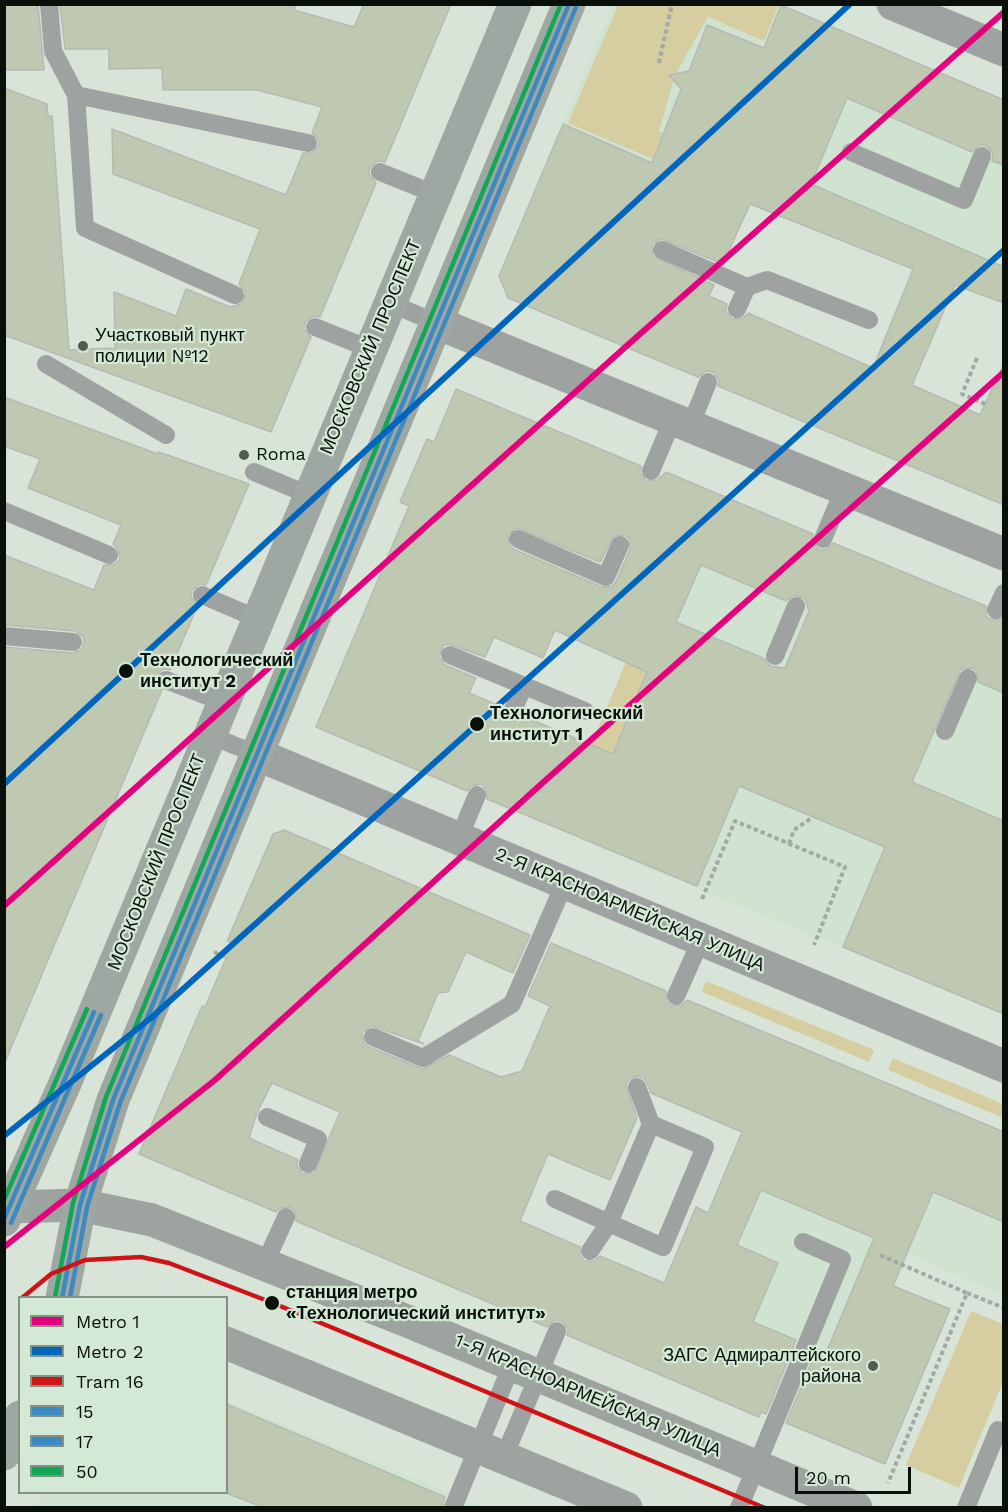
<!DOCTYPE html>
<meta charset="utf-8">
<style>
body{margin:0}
#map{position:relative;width:1008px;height:1512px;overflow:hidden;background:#d9e4d9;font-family:"Work Sans",sans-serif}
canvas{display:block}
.frame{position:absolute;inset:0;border:6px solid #09100a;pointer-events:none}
.legend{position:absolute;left:18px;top:1296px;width:210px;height:198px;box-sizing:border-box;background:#d4e9d5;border:2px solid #839284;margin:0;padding:8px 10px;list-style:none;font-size:18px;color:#09100a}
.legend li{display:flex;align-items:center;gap:12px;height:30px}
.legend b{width:30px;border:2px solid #839284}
.scale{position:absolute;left:795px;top:1467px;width:116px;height:27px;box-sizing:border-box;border:3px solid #09100a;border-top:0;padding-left:8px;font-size:18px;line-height:21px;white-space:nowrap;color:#09100a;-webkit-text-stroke:4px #d4e9d5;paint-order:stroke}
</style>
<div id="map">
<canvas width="1008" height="1512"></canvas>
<div class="frame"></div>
<ul class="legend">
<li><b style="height:8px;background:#e5007d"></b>Metro 1</li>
<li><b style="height:8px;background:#0065bd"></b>Metro 2</li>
<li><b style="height:8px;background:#ce1417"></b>Tram 16</li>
<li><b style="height:8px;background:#3d8ac2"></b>15</li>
<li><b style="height:8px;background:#3d8ac2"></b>17</li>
<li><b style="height:8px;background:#10a855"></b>50</li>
</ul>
<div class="scale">20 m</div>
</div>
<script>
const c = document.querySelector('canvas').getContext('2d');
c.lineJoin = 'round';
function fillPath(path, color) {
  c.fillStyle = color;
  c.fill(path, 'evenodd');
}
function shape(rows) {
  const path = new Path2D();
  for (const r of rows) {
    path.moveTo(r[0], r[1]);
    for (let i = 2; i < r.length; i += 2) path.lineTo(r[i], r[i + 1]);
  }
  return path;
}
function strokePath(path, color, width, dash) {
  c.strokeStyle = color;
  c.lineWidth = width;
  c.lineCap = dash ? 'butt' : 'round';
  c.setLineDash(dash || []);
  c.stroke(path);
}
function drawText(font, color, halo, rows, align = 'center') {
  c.font = font + ' "Work Sans",sans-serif';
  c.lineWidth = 4.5;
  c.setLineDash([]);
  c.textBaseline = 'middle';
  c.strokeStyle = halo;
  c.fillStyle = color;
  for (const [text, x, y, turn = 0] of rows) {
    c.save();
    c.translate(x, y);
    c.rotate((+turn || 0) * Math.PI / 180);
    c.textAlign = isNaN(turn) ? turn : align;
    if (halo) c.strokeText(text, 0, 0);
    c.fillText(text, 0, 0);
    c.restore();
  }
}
fillPath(shape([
 [613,5,781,5,1003,100,1003,303,702,185,563,124],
 [456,389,651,471,665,476,666,472,1003,613,1003,1014,577,839,647,672,386,560,409,507,400,502,427,439,434,442],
 [820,1054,1003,1132,1003,1296,876,1239,796,1422,763,1409,759,1417,678,1383],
 [227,1401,483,1507,36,1508,42,1493,226,1492]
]), '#cfe3d0');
fillPath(shape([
 [772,4,778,7,764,41,708,17,675,75,659,131,710,152,697,178,568,123,618,5],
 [626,662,647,672,613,754,591,745],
 [706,981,874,1050,869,1062,702,992],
 [893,1058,1003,1104,1003,1118,888,1070],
 [971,1311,1003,1324,1003,1382,959,1488,906,1465]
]), '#d6cea0');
const building = shape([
 [4,4,38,4,44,70,4,70,4,4],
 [296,4,294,10,354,27,364,4,451,4,385,162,378,161,370,167,369,174,376,183,320,317,313,316,305,322,304,329,311,337,271,432,4,335,4,88,47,104,48,116,52,116,69,350,115,348,114,292,176,316,186,289,230,307,241,304,246,293,239,284,260,229,113,174,112,129,286,195,303,153,312,153,319,145,318,139,312,133,322,107,257,90,163,90,162,68,109,69,109,49,65,49,60,5,296,4],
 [781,5,1004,100,1004,165,992,161,993,154,987,146,980,145,972,152,847,98,811,184,1004,267,1004,303,955,285,912,385,980,415,1004,363,1004,505,718,386,719,380,713,372,706,371,698,377,508,298,499,276,563,124,652,163,681,89,669,75,689,71,707,25,764,48,781,5],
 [750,204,913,269,873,368,748,313,743,318,732,319,726,311,727,304,709,296,714,285,653,256,652,245,661,239,723,264,750,204],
 [456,389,641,466,640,473,646,481,657,480,666,472,813,534,812,541,818,549,825,550,833,543,986,606,986,616,992,620,1004,618,1004,693,978,682,977,672,973,668,961,669,912,782,1004,821,1004,1014,843,947,885,847,739,786,697,886,487,799,486,789,481,784,471,786,467,791,316,727,409,506,400,502,427,439,434,442,456,389],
 [517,528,600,562,614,536,624,535,629,538,630,549,616,582,612,586,602,587,513,549,509,545,508,535,517,528],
 [701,565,786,601,794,595,805,599,809,611,785,668,770,666,765,659,676,622,701,565],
 [555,630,647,672,613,754,523,716,518,721,507,722,501,714,502,707,469,693,476,678,445,665,439,657,443,646,449,644,485,657,494,637,543,658,555,630],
 [4,397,158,454,159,452,249,484,206,585,200,584,192,590,191,597,198,605,170,670,164,669,156,675,155,682,162,690,5,1062,4,647,73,653,82,649,84,642,83,637,75,631,4,625,4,555,94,590,104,565,115,564,120,559,118,549,113,544,121,525,28,488,40,459,4,446,4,397],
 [284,830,530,935,513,973,466,952,448,992,438,993,418,1041,424,1044,372,1026,362,1033,364,1043,369,1047,423,1069,449,1055,501,1077,522,1071,550,1006,528,996,551,943,666,991,667,1002,672,1006,682,1005,687,1000,1004,1132,1004,1222,933,1192,893,1286,950,1309,885,1464,786,1423,817,1349,826,1353,874,1238,761,1190,737,1245,778,1263,753,1322,796,1340,766,1414,761,1412,759,1417,567,1335,568,1329,562,1321,555,1320,547,1327,296,1221,295,1211,290,1207,280,1208,276,1212,139,1154,202,1006,205,1007,233,942,227,941,273,834,284,830],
 [638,1076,645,1079,651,1093,742,1132,708,1213,696,1207,664,1283,600,1256,594,1261,584,1261,580,1255,580,1247,520,1221,548,1154,610,1180,637,1118,626,1085,629,1079,638,1076],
 [272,1083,340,1112,314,1173,303,1174,297,1166,298,1160,249,1138,257,1113,272,1083],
 [226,1404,445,1497,442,1508,265,1508,226,1493,226,1404]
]);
fillPath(building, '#bfc8b0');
strokePath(building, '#b5bbb2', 1.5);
strokePath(shape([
 [659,63,672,4],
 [977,358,962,394,985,404],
 [789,844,794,830,813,817],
 [702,899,735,821,845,867,814,945],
 [214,952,226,957],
 [880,1255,967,1293,888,1483],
 [967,1293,1004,1308]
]), '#a3a9a4', 4, [4.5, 3]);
strokePath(shape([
 [49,4,53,51,76,95,308,143],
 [76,95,85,228,235,295],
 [851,152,964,200,982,156],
 [380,172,435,194],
 [662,250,747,287,737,309],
 [747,287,767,280,869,320],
 [389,303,437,323],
 [315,327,370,349],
 [46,364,166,435],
 [690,427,708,382],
 [651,471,673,419],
 [254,472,309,495],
 [4,511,109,555],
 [518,539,606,577,620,545],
 [823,539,844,489],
 [202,595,258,619],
 [996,610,1004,593],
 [4,636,73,642],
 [450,655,585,711],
 [775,656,796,606],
 [166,680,223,702],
 [512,712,524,686],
 [945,731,968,678],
 [209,735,256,754],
 [459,838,477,795],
 [676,996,701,940],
 [373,1037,423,1058,512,1004,565,882],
 [267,1117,318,1139,308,1164],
 [555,1199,663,1247,705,1147,651,1124,637,1087],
 [590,1251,609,1223,651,1124],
 [265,1263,286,1217],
 [504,1457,557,1331],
 [453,1508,512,1364],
 [739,1508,842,1259,803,1242],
 [966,1508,998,1430]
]), '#9ea3a1', 18);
strokePath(shape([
 [893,4,1004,50],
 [437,323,1004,554],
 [256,754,1004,1066]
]), '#9ea3a1', 33);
strokePath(shape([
 [10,1207,80,1205,152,1220,412,1323,856,1508],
 [226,1343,626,1508]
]), '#9da39e', 33);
strokePath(shape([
 [4,1220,66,1081,515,4],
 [62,1298,80,1205,113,1100,569,4],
 [4,1454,20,1417]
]), '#9ea7a2', 33);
strokePath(shape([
 [4,1219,94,1012],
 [62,1298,80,1205,113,1100,569,4]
]), '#3d8ac2', 4.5);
strokePath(shape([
 [11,1223,101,1015],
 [70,1298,87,1207,120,1103,576,7]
]), '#3d8ac2', 4.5);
strokePath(shape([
 [4,1200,87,1009],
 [55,1297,73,1203,106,1097,561,4]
]), '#10a855', 4.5);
strokePath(shape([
 [22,1298,51,1274,85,1260,141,1257,169,1263,273,1303,765,1508]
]), '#ce1417', 4.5);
strokePath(shape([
 [4,906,622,350,1004,12],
 [4,1247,215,1080,538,787,1004,372]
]), '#e5007d', 6);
strokePath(shape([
 [4,784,850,4],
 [4,1136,152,1017,1004,250]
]), '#0065bd', 6);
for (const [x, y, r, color] of [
 [83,346,6,"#525a52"],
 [244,455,6,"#525a52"],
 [126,671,8,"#09100a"],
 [477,724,8,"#09100a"],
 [272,1303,8,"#09100a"],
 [873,1366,6,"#525a52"]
]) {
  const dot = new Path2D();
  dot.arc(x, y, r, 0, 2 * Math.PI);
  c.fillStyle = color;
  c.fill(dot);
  strokePath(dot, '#d4e9d5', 2);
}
drawText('18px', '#09100a', '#d4e9d5', [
 ["Участковый пункт",95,336],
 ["полиции №12",95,357],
 ["Roma",256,455],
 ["ЗАГС Адмиралтейского",861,1356,"right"],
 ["района",861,1377,"right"]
], 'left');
drawText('18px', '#09100a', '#d4e9d5', [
 ["МОСКОВСКИЙ ПРОСПЕКТ",371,347,-67],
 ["МОСКОВСКИЙ ПРОСПЕКТ",157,862,-68],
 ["2-Я КРАСНОАРМЕЙСКАЯ УЛИЦА",630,910,23],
 ["1-Я КРАСНОАРМЕЙСКАЯ УЛИЦА",588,1396,23]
]);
drawText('bold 18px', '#09100a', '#d4e9d5', [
 ["Технологический",140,661],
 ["институт 2",140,682],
 ["Технологический",490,714],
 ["институт 1",490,735],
 ["станция метро",286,1293],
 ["«Технологический институт»",286,1314]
], 'left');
</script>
